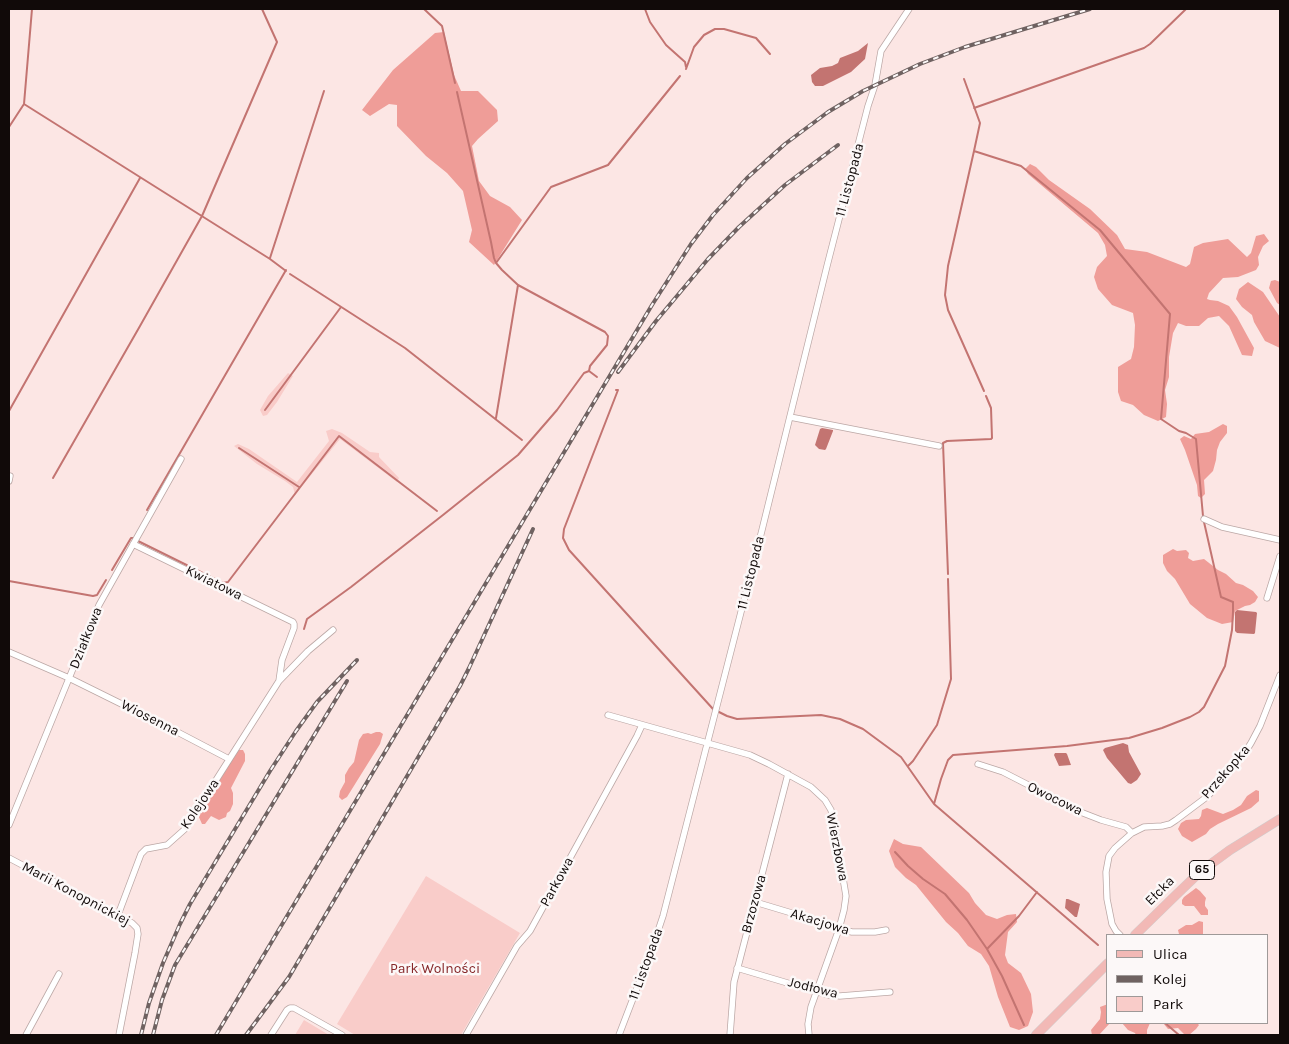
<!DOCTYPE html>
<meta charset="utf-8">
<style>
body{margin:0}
#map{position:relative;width:1289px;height:1044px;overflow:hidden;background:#fce6e4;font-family:Karla,sans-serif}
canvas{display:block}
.frame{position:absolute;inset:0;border:10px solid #110a09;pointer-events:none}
.legend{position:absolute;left:1106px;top:934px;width:162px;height:90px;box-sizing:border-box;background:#fcf8f8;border:1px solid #9e9998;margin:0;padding:6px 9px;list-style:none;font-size:15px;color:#110a09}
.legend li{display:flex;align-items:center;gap:10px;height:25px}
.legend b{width:25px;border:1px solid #9e9998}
</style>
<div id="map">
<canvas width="1289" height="1044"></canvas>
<div class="frame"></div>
<ul class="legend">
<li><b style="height:6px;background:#f2b9b6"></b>Ulica</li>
<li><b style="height:6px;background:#6f6261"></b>Kolej</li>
<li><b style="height:14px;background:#f9ccc9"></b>Park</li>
</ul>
</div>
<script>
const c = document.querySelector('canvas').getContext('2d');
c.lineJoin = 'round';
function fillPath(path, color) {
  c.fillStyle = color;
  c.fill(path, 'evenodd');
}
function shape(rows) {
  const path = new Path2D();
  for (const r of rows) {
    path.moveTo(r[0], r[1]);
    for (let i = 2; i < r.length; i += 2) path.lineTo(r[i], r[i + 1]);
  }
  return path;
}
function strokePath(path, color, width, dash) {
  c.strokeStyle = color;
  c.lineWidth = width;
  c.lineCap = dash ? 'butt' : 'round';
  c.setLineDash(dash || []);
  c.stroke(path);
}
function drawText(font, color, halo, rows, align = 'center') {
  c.font = font + ' Karla,sans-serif';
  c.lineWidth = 5;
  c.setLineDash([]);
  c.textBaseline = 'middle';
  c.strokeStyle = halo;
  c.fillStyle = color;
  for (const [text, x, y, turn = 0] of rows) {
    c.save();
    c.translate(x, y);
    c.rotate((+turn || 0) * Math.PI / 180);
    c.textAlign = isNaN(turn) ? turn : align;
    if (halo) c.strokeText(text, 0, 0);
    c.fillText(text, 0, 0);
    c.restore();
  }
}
fillPath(shape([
 [288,373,293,376,291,379,277,402,267,415,263,416,260,410,268,396],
 [332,429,342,433,370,452,379,453,379,457,399,478,397,482,340,439,295,495,293,487,285,481,257,464,234,446,238,444,249,449,297,482,329,441,326,431],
 [426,876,520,933,461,1035,355,1035,337,1024],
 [304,1020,329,1035,295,1035]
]), '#f9ccc9');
fillPath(shape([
 [444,32,454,75,461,91,478,91,497,110,498,121,478,139,472,146,479,181,490,196,510,207,522,220,494,265,469,242,472,230,463,191,447,173,426,156,397,126,397,105,389,104,370,116,362,110,393,70,435,33],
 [1030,164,1036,167,1049,180,1090,209,1117,235,1125,249,1147,252,1186,267,1190,264,1194,247,1203,243,1228,239,1247,257,1251,253,1256,236,1264,234,1269,241,1263,246,1258,257,1259,265,1256,270,1238,277,1223,278,1209,293,1207,299,1210,300,1218,301,1229,306,1237,317,1254,348,1252,356,1242,355,1229,326,1219,316,1208,318,1199,326,1186,326,1178,323,1173,333,1169,357,1169,377,1165,390,1167,404,1166,417,1158,421,1144,415,1133,405,1121,401,1118,392,1118,367,1131,359,1134,347,1135,325,1133,313,1112,305,1098,289,1094,277,1097,267,1107,256,1105,245,1098,233,1028,174,1025,169],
 [1275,280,1280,282,1280,305,1277,303,1269,288,1271,281],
 [1248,282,1263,292,1280,317,1280,348,1265,341,1254,322,1252,315,1242,307,1236,299,1239,289],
 [1223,424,1227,426,1227,433,1220,442,1217,450,1216,460,1213,471,1204,480,1205,494,1201,498,1198,496,1197,485,1185,450,1180,439,1184,436,1191,439,1195,434,1209,432],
 [1173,549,1177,551,1186,550,1189,553,1188,558,1193,561,1204,559,1218,570,1226,574,1236,583,1243,585,1253,591,1258,597,1255,602,1250,605,1245,606,1235,611,1233,622,1222,624,1207,618,1190,604,1175,579,1167,571,1163,563,1163,555],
 [376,732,380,732,383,734,380,744,347,797,342,800,339,797,340,791,345,782,345,775,349,768,354,762,359,740,363,734,368,733,371,734],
 [238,750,243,750,245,754,245,761,231,788,233,793,233,804,230,811,227,813,226,817,219,820,211,816,205,824,202,824,198,815],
 [1256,790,1259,791,1259,801,1251,808,1218,824,1210,829,1206,834,1192,842,1182,836,1178,829,1181,823,1186,820,1199,819,1201,816,1202,810,1207,808,1223,814,1233,810,1241,805,1247,796],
 [894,839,903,844,921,847,969,893,975,903,986,915,997,919,1007,915,1016,914,1017,922,1008,932,1005,955,1008,963,1021,973,1031,994,1033,1012,1028,1026,1019,1030,1010,1027,998,997,989,966,981,954,968,946,958,933,946,922,916,885,906,878,895,867,889,851],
 [1196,888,1200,891,1206,898,1205,902,1205,906,1208,910,1208,915,1201,915,1194,906,1185,906,1182,904,1182,900,1184,897],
 [1199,921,1203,922,1203,935,1180,935,1179,934,1178,930,1186,925,1192,925],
 [1108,1004,1108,1023,1110,1023,1099,1035,1092,1035,1091,1030,1100,1019,1101,1012,1100,1007],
 [1122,1023,1150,1023,1147,1030,1147,1035,1136,1035,1135,1033,1128,1030],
 [1163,1023,1197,1023,1199,1025,1196,1029,1189,1035,1185,1035,1178,1028,1168,1029]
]), '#ef9d98');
fillPath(shape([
 [868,43,865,59,851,72,823,86,815,86,812,82,811,75,820,68,832,66,838,63,840,58,858,51],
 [822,428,833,430,833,431,826,449,825,450,819,449,815,445,820,429],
 [1237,610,1256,612,1257,613,1255,633,1254,634,1237,633,1235,631,1235,612],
 [1123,743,1128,745,1129,752,1141,774,1137,780,1131,784,1128,783,1107,758,1103,750,1105,748],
 [1055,753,1066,753,1067,754,1071,765,1059,766,1054,755],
 [1066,899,1068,899,1080,904,1077,917,1075,917,1065,908]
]), '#c37471');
strokePath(shape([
 [424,9,442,26,455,83],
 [645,9,650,22,666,45,685,62,686,67],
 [686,69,694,47,704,35,715,29,724,29,756,38,770,54],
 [964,79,980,123,974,151],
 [24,104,270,259,286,271],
 [974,108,1144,48,1150,44,1186,9],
 [9,127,24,104,32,9],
 [270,258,324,91],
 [496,263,551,187,608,165,680,76],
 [290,274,405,348,522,440],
 [589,371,597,377],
 [616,390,618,390,564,529,563,538,569,550,713,709],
 [984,391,948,310,945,295,948,266,974,151,1021,166,1100,230,1170,314,1161,419,1179,431,1186,433,1196,439,1203,516],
 [265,410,341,307],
 [9,411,140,178],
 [496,418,518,285],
 [239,448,299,487],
 [53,478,140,326,202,216,277,42,262,9],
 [147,510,286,270],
 [138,541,223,583,228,582,339,436,437,511],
 [112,570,131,538,133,538],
 [948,574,943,443,947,441,991,439,992,438,991,408,986,396],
 [9,581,93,596,97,595,106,580],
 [304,629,307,619,351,587,443,515,518,455,557,410,584,373,589,371,590,366,607,345,608,336,605,332,518,285,502,270,496,263,494,258,491,242,457,92],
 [719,712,727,716,737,719,821,715,840,719,863,729,901,757,934,804,1098,945],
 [908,766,913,761,937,725,951,679,948,579],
 [934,804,941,779,948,760,953,755,1067,746,1129,738,1162,728,1190,717,1199,712,1204,707,1225,666,1232,630,1233,612,1233,602,1221,597,1204,522],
 [895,852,908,866,923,879,945,894,967,920,987,949,1002,976,1024,1025],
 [987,949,1019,916,1037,892],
 [1165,1023,1179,1035]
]), '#c37471', 2);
const street = shape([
 [790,417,939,446],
 [9,481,10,476],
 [1204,519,1222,527,1280,540],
 [133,544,293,622,294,624,294,628,282,660,279,681],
 [1267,598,1280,556],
 [9,652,69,678,166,726,229,759],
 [608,715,750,755,769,764,811,787,825,800,831,810,834,824,846,896,844,910,839,929,811,1007,808,1024,809,1035],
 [978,764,1003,772,1083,813,1101,820,1126,827,1132,833],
 [9,825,99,605,181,459],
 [9,858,132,923,137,928,138,934,135,953,119,1035],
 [755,902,805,917,839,929,852,932,875,932,886,930],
 [118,915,141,854,146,849,167,845,185,829,279,681,308,651,333,630],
 [1120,935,1116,931,1112,924,1107,899,1106,872,1109,856,1115,848,1132,833,1144,827,1162,826,1170,824,1176,820,1208,796,1244,754,1251,743,1260,726,1280,675],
 [737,968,828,995,840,996,890,992],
 [26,1035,59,974],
 [271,1035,287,1010,290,1008,294,1008,342,1035],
 [466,1035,517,946,530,931,637,736,642,725],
 [619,1035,652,949,663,916,762,530,827,266,868,106,875,85,881,51,909,9],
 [730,1035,734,982,788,774]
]);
const primary = shape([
 [1135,935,1177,894,1200,872,1230,850,1280,819],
 [1036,1035,1108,963]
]);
strokePath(street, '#bba7a5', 7);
strokePath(primary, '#cfcece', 10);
strokePath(street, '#fff', 5.5);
strokePath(primary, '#f2b9b6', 9);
const rail = shape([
 [618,372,656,321,708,259,739,227,785,185,838,145],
 [141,1035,149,1003,163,963,180,924,190,904,270,771,296,731,317,702,357,660],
 [153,1035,162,1000,175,965,347,681],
 [216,1035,652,305,691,244,713,215,747,178,785,144,828,112,863,91,920,64,965,47,1090,9],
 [246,1035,289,977,460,686,469,668,533,529]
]);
strokePath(rail, '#6f6261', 4);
strokePath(rail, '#fcf8f8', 2, [5.5]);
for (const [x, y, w] of [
 [1202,870,25]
]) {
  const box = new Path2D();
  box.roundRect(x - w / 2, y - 9.5, w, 19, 4);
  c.fillStyle = '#fcf8f8';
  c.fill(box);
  strokePath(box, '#110a09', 1);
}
drawText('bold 12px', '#110a09', null, [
 ["65",1202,870]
]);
drawText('14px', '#110a09', '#fcf8f8', [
 ["11 Listopada",850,180,-75],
 ["11 Listopada",751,573,-76],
 ["Kwiatowa",214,583,26],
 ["Działkowa",86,638,-68],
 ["Wiosenna",150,718,27],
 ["Przekopka",1226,772,-49],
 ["Owocowa",1055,799,26],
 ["Kolejowa",200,804,-56],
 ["Wierzbowa",837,847,79],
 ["Parkowa",557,882,-61],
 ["Ełcka",1160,891,-45],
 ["Marii Konopnickiej",76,894,28],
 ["Brzozowa",754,904,-75],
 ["Akacjowa",820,922,17],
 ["11 Listopada",646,964,-70],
 ["Jodłowa",813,988,14]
]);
drawText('14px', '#862729', '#fcf8f8', [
 ["Park Wolności",435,969]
]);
</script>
